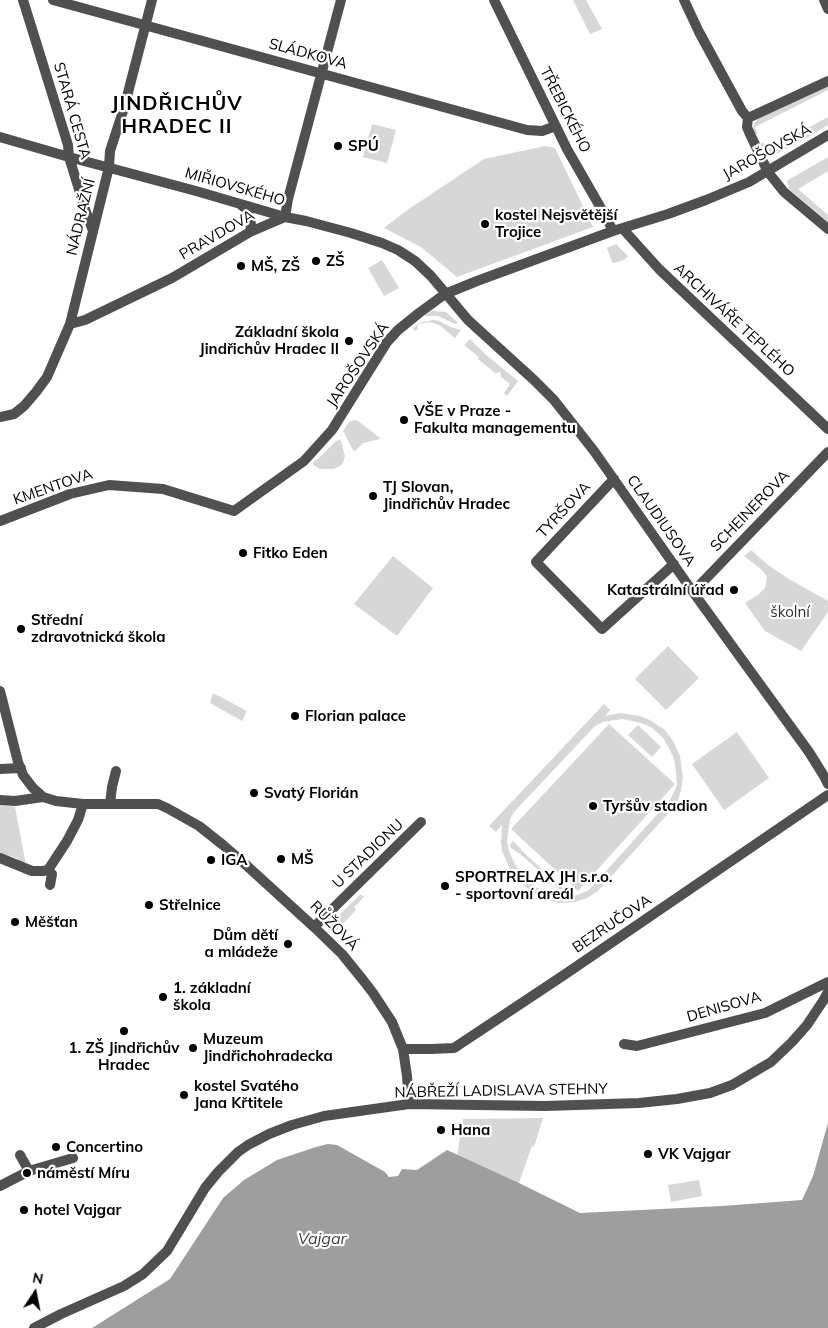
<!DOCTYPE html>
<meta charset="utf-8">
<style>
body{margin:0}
#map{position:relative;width:828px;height:1328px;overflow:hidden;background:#fff;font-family:Mulish,sans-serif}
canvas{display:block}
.north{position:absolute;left:10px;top:1268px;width:50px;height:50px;-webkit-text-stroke:4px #fff;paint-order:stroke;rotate:11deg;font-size:14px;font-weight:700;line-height:20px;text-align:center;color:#000}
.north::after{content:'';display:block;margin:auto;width:18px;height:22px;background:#000;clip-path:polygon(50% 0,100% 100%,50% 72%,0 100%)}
</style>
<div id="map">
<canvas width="828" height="1328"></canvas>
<div class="north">N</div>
</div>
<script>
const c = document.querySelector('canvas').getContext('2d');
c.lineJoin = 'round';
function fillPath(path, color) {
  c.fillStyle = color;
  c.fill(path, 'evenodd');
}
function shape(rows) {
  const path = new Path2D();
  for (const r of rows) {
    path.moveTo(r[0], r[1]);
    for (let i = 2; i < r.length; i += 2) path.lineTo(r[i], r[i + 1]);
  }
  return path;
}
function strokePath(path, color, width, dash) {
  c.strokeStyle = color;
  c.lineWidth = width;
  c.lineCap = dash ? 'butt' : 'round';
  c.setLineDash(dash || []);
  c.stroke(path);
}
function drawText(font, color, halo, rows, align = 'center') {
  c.font = font + ' Mulish,sans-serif';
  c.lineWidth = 4.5;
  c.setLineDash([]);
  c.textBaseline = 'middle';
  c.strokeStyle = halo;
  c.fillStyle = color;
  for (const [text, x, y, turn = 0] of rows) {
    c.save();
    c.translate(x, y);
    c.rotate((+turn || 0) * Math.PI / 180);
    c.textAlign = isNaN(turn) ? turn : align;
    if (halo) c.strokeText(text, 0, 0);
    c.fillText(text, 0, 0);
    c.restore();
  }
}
fillPath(shape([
 [573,0,586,0,602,29,590,34],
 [828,83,828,90,755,127,758,134,754,134,753,130,754,123,759,118],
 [828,117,828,125,810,136,773,156,769,156,764,153,761,144,763,142,767,150],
 [372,124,396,130,387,163,363,157],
 [545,146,555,148,593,227,457,277,421,247,384,228,406,211,484,159],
 [828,157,828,171,798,189,828,215,828,222,788,188,789,186,787,182,788,180],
 [616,244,628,256,624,260,614,263,612,262,607,248],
 [382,260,399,288,384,296,368,268],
 [433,311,446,312,458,323,455,324,438,316,427,316,424,315],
 [434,320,439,321,451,327,461,330,455,338,439,325,433,323,428,322,420,324,417,327,418,329,415,331,413,329,414,327,422,322],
 [470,339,486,355,518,381,507,396,504,393,510,384,501,377,500,372,495,373,478,359,479,357,464,345],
 [354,420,358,421,380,438,380,439,363,443,354,452,343,431,349,422],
 [339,440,341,441,345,456,343,463,340,466,334,469,320,469,313,465,314,461,318,459,336,441],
 [751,550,768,565,789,579,828,601,828,612,801,651,765,631,745,603,758,595,765,588,767,577,762,570,744,556],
 [393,556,433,588,397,636,354,604],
 [668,646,699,678,666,710,635,679],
 [213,693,247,711,242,721,210,703],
 [604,704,610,710,605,716,620,713,640,716,650,720,665,730,673,741,680,756,683,778,681,791,677,802,673,808,598,891,587,898,575,902,559,903,548,900,529,890,516,877,510,869,502,851,501,842,502,825,496,832,489,826],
 [622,719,641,723,651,727,658,733,664,739,673,756,675,764,677,784,674,792,670,800,589,890,572,897,552,895,536,887,528,880,516,866,512,858,509,851,507,841,510,819,514,812,595,726,603,722],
 [609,724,675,784,578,891,511,829],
 [638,725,661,747,652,757,628,735],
 [737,732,769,778,724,810,692,764],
 [0,805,15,807,26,865,21,863,17,858,7,855,0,854],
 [513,841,521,849,521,850,566,891,564,893,519,853,518,853,509,846],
 [361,894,364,897,354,907,356,910,337,930,330,924],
 [543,1118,534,1147,532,1146,519,1183,457,1156,463,1119],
 [699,1180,702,1196,671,1202,668,1185]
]), '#d7d7d7');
fillPath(shape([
 [828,1123,828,1328,92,1328,170,1279,223,1198,244,1180,277,1160,316,1147,328,1144,337,1145,385,1172,389,1177,398,1176,402,1169,417,1170,447,1150,519,1183,580,1213,722,1206,802,1200,813,1176]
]), '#9e9e9e');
strokePath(shape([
 [23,0,68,145,69,157,86,212,93,231],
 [53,0,527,130,542,131,556,126],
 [494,0,567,149,606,217,613,231],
 [684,0,699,32,742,111,748,118],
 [824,0,828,9],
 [748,118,747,127,749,132,768,172,784,192,828,229],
 [748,118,828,81],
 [0,137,69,157,196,191,285,217,306,221,351,233,382,243,398,250,415,261,431,276,468,320,534,380,554,400,594,451,693,592,809,752,824,776,828,784],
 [240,204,245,208,250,218,251,225,250,232],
 [285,217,288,199,341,0],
 [623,229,659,269,828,429],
 [70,324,85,320,172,278,250,232,285,217],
 [0,417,14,414,24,406,36,392,47,377,70,324,109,167,110,151,124,108,152,0],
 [614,479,536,562,602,629,674,564],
 [0,521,70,494,109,485,163,489,234,511,304,461,332,430,387,342,398,330,419,313,445,294,477,281,613,231,668,214,706,200,749,182,828,135],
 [693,592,828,452],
 [0,691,18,762,23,775,33,788,43,797,56,801,83,804,158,804,167,808,199,826,223,845,246,865,314,927,342,954,363,980,373,993,392,1022,403,1049,407,1076,409,1104],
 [0,769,21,768],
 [0,800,15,801,43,797],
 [110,804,112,787,116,771],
 [0,858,32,871,43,871,48,870],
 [48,870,67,841,78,820,83,804],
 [48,870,52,874,50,885],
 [314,927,421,822],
 [624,1044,637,1046,765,1013,828,982],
 [403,1049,431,1049,454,1048,564,975,828,795],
 [20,1155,29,1171],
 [0,1186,29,1171,73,1158],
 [34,1328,61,1314,124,1286,143,1274,167,1251,205,1188,218,1172,238,1152,248,1145,269,1134,292,1125,324,1116,409,1104,545,1106,639,1103,677,1099,710,1093,732,1085,771,1062,792,1042,807,1025,823,1001,828,992]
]), '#505050', 10);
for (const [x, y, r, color] of [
 [338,146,5,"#000"],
 [485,224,5,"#000"],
 [316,261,5,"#000"],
 [241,266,5,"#000"],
 [349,341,5,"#000"],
 [404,420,5,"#000"],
 [373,496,5,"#000"],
 [243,553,5,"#000"],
 [734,590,5,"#000"],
 [21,629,5,"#000"],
 [295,716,5,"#000"],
 [254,793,5,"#000"],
 [593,806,5,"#000"],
 [281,859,5,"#000"],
 [211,860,5,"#000"],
 [445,886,5,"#000"],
 [149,905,5,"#000"],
 [15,922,5,"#000"],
 [288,944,5,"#000"],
 [163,997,5,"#000"],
 [124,1031,5,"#000"],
 [193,1048,5,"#000"],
 [184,1095,5,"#000"],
 [441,1130,5,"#000"],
 [56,1147,5,"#000"],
 [648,1154,5,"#000"],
 [27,1173,5,"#000"],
 [24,1210,5,"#000"]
]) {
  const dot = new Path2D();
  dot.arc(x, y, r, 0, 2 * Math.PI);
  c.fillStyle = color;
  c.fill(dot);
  strokePath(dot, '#fff', 2);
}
drawText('15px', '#000', '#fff', [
 ["SLÁDKOVA",308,54,15],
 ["TŘEBICKÉHO",565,110,63],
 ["STARÁ CESTA",72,111,74],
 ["JAROŠOVSKÁ",767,152,-29],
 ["MIŘIOVSKÉHO",235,187,16],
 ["NÁDRAŽNÍ",81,217,-76],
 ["PRAVDOVA",217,235,-30],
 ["ARCHIVÁŘE TEPLÉHO",734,320,43],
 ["JAROŠOVSKÁ",358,365,-56],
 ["KMENTOVA",53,487,-19],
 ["TYRŠOVA",564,510,-47],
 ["SCHEINEROVA",750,511,-46],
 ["CLAUDIUSOVA",661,521,55],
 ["U STADIONU",368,854,-44],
 ["BEZRUČOVA",612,924,-34],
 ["RŮŽOVÁ",334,926,46],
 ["DENISOVA",724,1007,-16],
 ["NÁBŘEŽÍ LADISLAVA STEHNY",501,1091,-1]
]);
drawText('bold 15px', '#000', '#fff', [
 ["SPÚ",348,146],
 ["kostel Nejsvětější",495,215],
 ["Trojice",495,232],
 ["ZŠ",326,261],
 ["MŠ, ZŠ",251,266],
 ["Základní škola",339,332,"right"],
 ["Jindřichův Hradec II",339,349,"right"],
 ["VŠE v Praze -",414,411],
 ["Fakulta managementu",414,428],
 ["TJ Slovan,",383,487],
 ["Jindřichův Hradec",383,504],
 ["Fitko Eden",253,553],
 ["Katastrální úřad",724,590,"right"],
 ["Střední",31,620],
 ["zdravotnická škola",31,637],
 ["Florian palace",305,716],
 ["Svatý Florián",264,793],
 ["Tyršův stadion",603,806],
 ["MŠ",291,859],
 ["IGA",221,860],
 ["SPORTRELAX JH s.r.o.",455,877],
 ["- sportovní areál",455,894],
 ["Střelnice",159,905],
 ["Měšťan",25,922],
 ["Dům dětí",278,935,"right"],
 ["a mládeže",278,952,"right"],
 ["1. základní",173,988],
 ["škola",173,1005],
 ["Muzeum",203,1039],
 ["Jindřichohradecka",203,1056],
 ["1. ZŠ Jindřichův",124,1048,"center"],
 ["Hradec",124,1065,"center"],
 ["kostel Svatého",194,1086],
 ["Jana Křtitele",194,1103],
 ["Hana",451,1130],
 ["Concertino",66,1147],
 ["VK Vajgar",658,1154],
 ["náměstí Míru",37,1173],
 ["hotel Vajgar",34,1210]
], 'left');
drawText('15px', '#2e2e2e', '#fff', [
 ["školní",790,612]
]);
drawText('italic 16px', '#3f3f3f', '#fff', [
 ["Vajgar",322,1239]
]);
c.letterSpacing = '1px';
drawText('bold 20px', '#000', '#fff', [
 ["JINDŘICHŮV",177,104],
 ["HRADEC II",177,127]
]);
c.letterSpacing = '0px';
</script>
